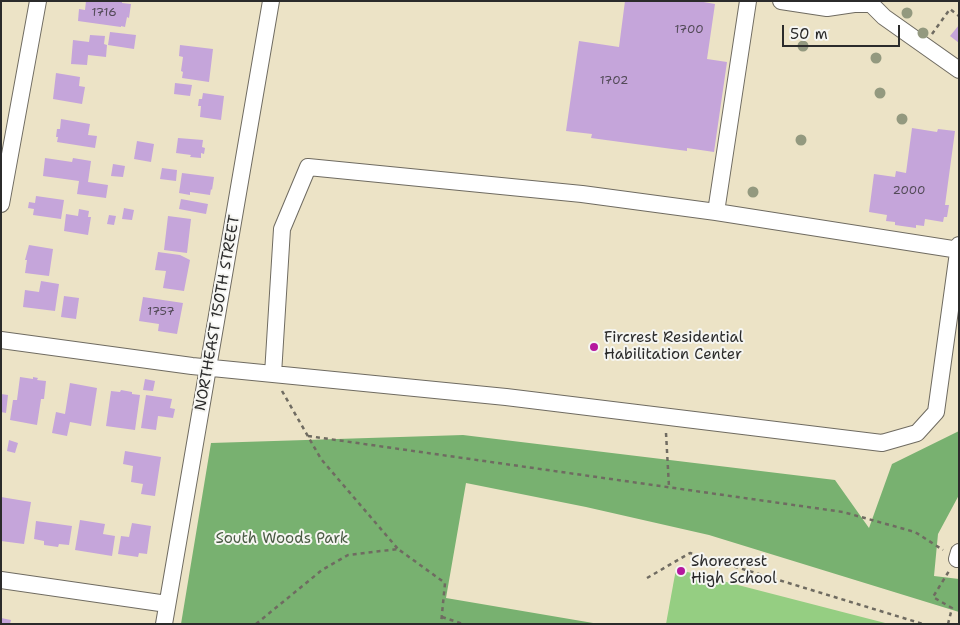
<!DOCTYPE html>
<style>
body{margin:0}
#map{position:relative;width:960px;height:625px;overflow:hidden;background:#ece3c6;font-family:"Shantell Sans",sans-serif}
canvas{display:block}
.frame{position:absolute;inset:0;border:2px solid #2b2b2b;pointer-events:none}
.scale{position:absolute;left:782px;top:25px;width:118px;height:22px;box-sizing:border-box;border:2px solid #2b2b2b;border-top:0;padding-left:6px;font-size:15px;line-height:18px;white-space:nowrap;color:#2b2b2b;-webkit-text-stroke:4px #f6f6f2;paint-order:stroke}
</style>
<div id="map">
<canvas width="960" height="625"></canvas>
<div class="frame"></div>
<div class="scale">50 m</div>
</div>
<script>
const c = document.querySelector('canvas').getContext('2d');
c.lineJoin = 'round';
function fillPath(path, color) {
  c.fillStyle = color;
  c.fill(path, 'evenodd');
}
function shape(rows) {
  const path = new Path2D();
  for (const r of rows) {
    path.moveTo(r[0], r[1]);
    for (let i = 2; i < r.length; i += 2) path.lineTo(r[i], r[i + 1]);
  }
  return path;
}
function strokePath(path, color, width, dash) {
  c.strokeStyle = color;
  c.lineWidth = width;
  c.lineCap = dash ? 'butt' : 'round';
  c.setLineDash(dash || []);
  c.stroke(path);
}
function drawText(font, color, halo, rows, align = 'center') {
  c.font = font + ' "Shantell Sans",sans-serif';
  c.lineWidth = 4;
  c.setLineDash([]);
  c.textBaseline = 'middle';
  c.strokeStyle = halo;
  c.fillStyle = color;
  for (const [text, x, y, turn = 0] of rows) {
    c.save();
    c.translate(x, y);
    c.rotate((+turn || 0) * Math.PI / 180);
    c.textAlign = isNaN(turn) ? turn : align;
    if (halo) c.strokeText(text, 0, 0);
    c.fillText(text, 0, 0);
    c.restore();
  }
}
fillPath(shape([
 [676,569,889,624,666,624]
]), '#95ce82');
fillPath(shape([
 [959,431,959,495,938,534,934,576,959,579,959,612,709,535,586,507,466,483,446,598,599,624,181,624,211,443,463,435,835,480,869,528,892,464]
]), '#78b170');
fillPath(shape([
 [86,1,122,1,122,3,131,4,129,18,127,17,125,27,121,26,121,27,78,21,79,9,85,10],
 [625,1,698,1,715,4,707,59,727,62,714,152,687,148,687,151,591,138,592,134,566,131,579,41,619,47],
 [959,25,959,43,950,36],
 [110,32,136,35,134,49,108,45],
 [90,35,105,36,104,44,107,45,106,57,88,55,87,65,71,64,73,40,89,42],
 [180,45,213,49,209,82,182,78,183,72,181,71,183,57,179,56],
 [56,73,80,77,79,86,85,87,82,104,53,99],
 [175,83,192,85,190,96,174,94],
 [203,93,224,96,221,120,200,117,201,106,198,106,199,99,202,99],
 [61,119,90,124,88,135,97,136,95,148,57,142,58,137,56,137,57,129,60,129],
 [912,128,937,132,938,129,955,131,945,205,949,205,947,217,944,217,943,222,925,219,924,226,916,225,916,228,895,225,895,222,886,221,887,215,869,212,874,174,895,177,896,171,906,173],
 [178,138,203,140,202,147,205,148,204,154,201,153,201,158,190,157,191,155,176,153],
 [137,141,154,144,151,162,134,159],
 [45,158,72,162,73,158,91,161,88,182,108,185,106,198,77,194,79,181,43,176],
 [113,164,125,166,123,177,111,176],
 [162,168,177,170,176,181,160,179],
 [182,173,214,177,212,190,211,189,210,195,190,192,190,195,179,193],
 [36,196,64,200,61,219,33,215,34,209,28,208,29,202,35,203],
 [181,199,208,204,206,214,179,209],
 [124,208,134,210,132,220,122,219],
 [79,209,89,211,88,217,91,217,88,235,64,231,66,214,78,216],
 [109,215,116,216,114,225,107,224],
 [168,216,191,219,187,253,164,250],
 [29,245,53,249,49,276,25,273,27,260,25,260],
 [158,252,180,255,190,260,184,291,163,288,166,271,155,270],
 [41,281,59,284,55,311,23,307,25,290,39,292],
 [64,296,79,298,76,319,61,317],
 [143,297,183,303,177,334,158,331,159,324,139,321],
 [20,377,33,379,33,377,38,378,37,380,46,381,44,399,41,399,37,425,10,420,13,400,17,400],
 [145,379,155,381,153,391,143,390],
 [70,383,97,388,91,426,70,422,67,436,52,433,56,412,65,414],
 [121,390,132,392,132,394,140,395,135,430,106,426,111,391,120,392],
 [1,394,8,395,6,413,1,412],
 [146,395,172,399,170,408,175,409,173,418,158,416,156,430,141,428],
 [9,440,18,443,15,453,7,451],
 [125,451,161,457,155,496,141,494,143,484,131,482,133,466,123,464],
 [1,497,31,502,24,544,1,541],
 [80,520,105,524,103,534,115,536,112,556,75,550],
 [36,521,72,526,69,545,59,544,58,547,44,545,44,541,34,539],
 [132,523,151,526,147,554,139,553,138,557,118,554,121,536,129,537],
 [1,618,11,620,10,624,1,624]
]), '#c5a5da');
const minor = shape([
 [781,1,827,8,854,4,871,4],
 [872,1,871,4,884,17,959,70],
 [1,204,38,1],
 [716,212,959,250],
 [1,340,192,366,506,397,882,443,917,433,936,412,959,245],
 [273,374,282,229,308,167,582,194,716,212,748,1],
 [957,559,959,552],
 [1,580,167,604],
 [164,624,271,1]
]);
strokePath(minor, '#6f6b61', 18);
strokePath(shape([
 [932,34,950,9,959,16],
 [282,391,321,459,398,549],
 [666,433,669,487],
 [308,436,843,512,915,532,943,550],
 [647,578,690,553,923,624],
 [442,617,463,624],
 [256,624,322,570,348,555,398,549,445,583,441,624],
 [948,624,952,608,933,597,949,571]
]), '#6f6b61', 2.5, [4, 4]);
strokePath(minor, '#fff', 16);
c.fillStyle = '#93997f';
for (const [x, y] of [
 [907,13],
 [923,33],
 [803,46],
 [876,58],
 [880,93],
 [902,119],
 [801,140],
 [753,192]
]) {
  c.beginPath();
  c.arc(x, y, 5.5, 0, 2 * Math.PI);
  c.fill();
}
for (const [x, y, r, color] of [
 [594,347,5,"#b5179e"],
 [681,571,5,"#b5179e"]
]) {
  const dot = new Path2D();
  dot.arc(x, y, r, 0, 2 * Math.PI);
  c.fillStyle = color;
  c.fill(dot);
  strokePath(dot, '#f6f6f2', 2);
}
drawText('12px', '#524a57', null, [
 ["1716",104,13],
 ["1700",689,30],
 ["1702",614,81],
 ["2000",909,191],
 ["1757",161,312]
]);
drawText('15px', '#2b2b2b', '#f6f6f2', [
 ["NORTHEAST 150TH STREET",218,313,-80]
]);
drawText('15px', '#2b2b2b', '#f6f6f2', [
 ["Fircrest Residential",604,338],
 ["Habilitation Center",604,355],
 ["Shorecrest",691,562],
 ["High School",691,579]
], 'left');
drawText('15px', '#4b5c45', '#f6f6f2', [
 ["South Woods Park",282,539]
]);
</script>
